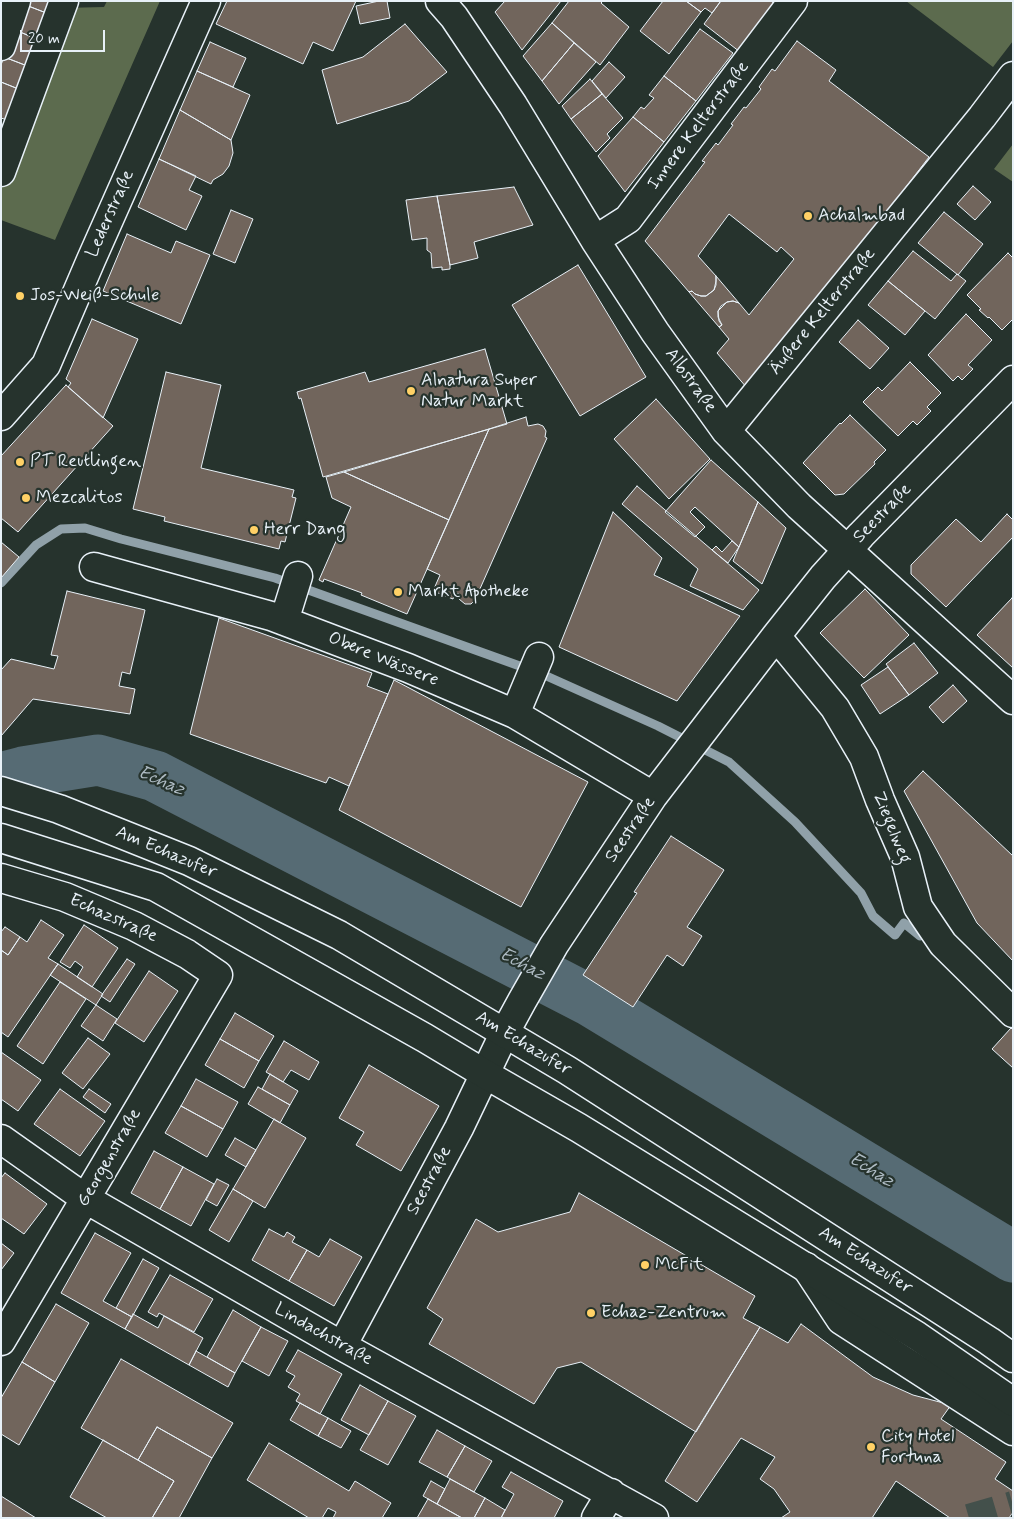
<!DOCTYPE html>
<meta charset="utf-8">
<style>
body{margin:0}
#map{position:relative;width:1014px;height:1519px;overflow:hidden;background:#26332d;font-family:Mynerve,sans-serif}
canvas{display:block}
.frame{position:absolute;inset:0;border:2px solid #e8f1f8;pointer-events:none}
.scale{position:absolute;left:20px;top:30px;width:85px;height:22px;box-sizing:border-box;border:2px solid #e8f1f8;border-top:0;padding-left:6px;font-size:15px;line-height:18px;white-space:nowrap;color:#e8f1f8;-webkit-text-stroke:4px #26332d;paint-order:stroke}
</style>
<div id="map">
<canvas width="1014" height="1519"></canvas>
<div class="frame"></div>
<div class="scale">20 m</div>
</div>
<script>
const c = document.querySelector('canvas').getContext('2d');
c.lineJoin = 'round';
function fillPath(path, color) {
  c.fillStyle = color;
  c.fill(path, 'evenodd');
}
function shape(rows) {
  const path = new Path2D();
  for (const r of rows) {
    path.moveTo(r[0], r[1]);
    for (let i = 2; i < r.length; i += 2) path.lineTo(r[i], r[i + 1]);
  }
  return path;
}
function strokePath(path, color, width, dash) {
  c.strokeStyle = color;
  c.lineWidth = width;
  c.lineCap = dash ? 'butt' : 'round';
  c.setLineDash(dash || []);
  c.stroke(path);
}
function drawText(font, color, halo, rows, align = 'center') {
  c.font = font + ' Mynerve,sans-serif';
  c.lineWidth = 4.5;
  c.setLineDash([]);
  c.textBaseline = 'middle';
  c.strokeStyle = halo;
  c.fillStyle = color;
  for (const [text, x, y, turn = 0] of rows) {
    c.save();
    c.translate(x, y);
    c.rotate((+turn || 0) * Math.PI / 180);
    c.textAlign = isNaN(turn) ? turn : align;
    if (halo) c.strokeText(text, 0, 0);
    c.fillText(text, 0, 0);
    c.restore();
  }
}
fillPath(shape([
 [107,1,160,1,55,240,1,220,1,175,63,8,104,7],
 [906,1,1013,1,1013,41,993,67],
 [1013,144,1013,182,994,169]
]), '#5c6b4e');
strokePath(shape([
 [1,583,36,545,61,529,85,528,121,539,275,578,542,674,658,726,729,762,795,822,861,893,873,916,895,935,904,923,920,936],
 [1,759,7,763,23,772]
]), '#90a1a9', 9);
strokePath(shape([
 [1,778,23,772,98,760,155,776,589,1000,1013,1257]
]), '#566b74', 51);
const building = shape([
 [24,1,54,1,49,14,23,4,24,1],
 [227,1,356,1,333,51,313,42,303,64,216,24,227,1],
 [379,1,387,1,390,18,360,24,356,6,379,1],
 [505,1,561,1,522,50,495,12,505,1],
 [569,1,603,1,601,3,629,27,600,65,552,23,569,1],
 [663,1,686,1,701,12,669,54,640,31,663,1],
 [686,1,718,1,720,2,712,13,705,8,701,12,686,1],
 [721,1,771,1,776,5,740,52,704,24,721,1],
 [23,4,49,14,39,40,13,29,23,4],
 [552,23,574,43,542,81,523,56,552,23],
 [405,24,447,72,409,101,337,124,322,70,363,57,405,24],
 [13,29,39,40,30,67,4,57,13,29],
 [700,29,733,53,696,101,664,76,700,29],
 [797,41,836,70,829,81,929,157,847,264,747,388,717,353,729,339,719,327,722,325,719,321,718,311,727,302,733,301,739,303,749,315,794,259,781,247,777,252,729,214,698,256,716,276,716,281,714,290,706,296,701,296,695,294,692,291,689,292,645,241,705,162,702,161,716,143,718,145,733,125,731,124,744,107,746,108,761,89,759,87,772,69,775,71,797,41],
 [210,42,246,58,233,87,197,71,210,42],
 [574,43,596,62,559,104,542,81,574,43],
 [4,57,30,67,21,90,1,82,1,65,4,57],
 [609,62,625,77,606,98,592,81,609,62],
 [197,71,250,95,231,140,180,110,197,71],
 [664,76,696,101,664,142,633,117,641,107,644,109,654,98,649,95,664,76],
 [590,79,602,94,571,119,562,106,590,79],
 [1,82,21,90,10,121,1,118,1,82],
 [602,94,623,118,607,134,610,138,596,152,571,119,602,94],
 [180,110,231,140,233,153,229,166,223,174,213,180,211,184,159,159,180,110],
 [633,117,664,142,625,192,598,156,633,117],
 [159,159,196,176,189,190,202,196,186,230,138,207,159,159],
 [973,186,991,202,975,220,957,204,973,186],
 [514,187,533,225,474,242,478,258,450,265,437,196,514,187],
 [437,196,450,265,450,269,442,270,442,267,432,268,431,253,427,250,427,238,412,240,406,200,437,196],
 [231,210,253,219,235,263,213,254,231,210],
 [944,212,983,244,958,275,918,243,944,212],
 [127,234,171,253,176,241,210,255,181,324,103,291,127,234],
 [913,251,951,281,957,274,966,281,935,319,888,281,913,251],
 [1008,253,1013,258,1013,319,1002,330,989,317,988,318,979,310,981,309,967,295,1008,253],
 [578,265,646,377,580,416,512,305,578,265],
 [716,276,739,303,733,301,727,302,721,306,718,311,718,317,722,325,719,327,689,292,692,291,695,294,701,296,706,296,714,290,716,285,716,276],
 [888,281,925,311,905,335,868,305,888,281],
 [966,314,992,340,968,365,973,369,962,380,958,376,953,381,928,355,966,314],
 [92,319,138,339,103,418,68,387,71,383,66,379,92,319],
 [858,320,889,348,870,369,839,342,858,320],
 [485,349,507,424,323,477,301,398,299,399,297,392,365,372,369,382,485,349],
 [910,362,941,393,927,407,931,411,917,425,913,421,898,436,863,402,878,387,882,391,910,362],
 [166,372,221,385,201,468,294,490,292,497,296,498,285,542,281,541,279,549,164,521,165,517,133,509,166,372],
 [66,385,113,426,18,532,1,518,1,456,66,385],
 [656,399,710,459,669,499,614,439,656,399],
 [850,415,886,450,874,462,875,464,844,494,835,495,803,463,840,423,841,424,850,415],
 [526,417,528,426,538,424,543,426,546,431,545,437,547,438,475,600,471,604,465,604,459,599,459,594,455,593,453,599,433,591,440,575,427,569,489,429,526,417],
 [489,429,449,520,344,472,489,429],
 [711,460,758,502,739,547,695,507,690,512,705,527,695,537,665,512,711,460],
 [344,472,449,520,407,614,361,595,362,593,324,579,323,582,319,580,351,507,332,498,326,477,344,472],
 [637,486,759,590,743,610,690,586,698,569,622,504,637,486],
 [758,502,786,528,762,584,733,561,758,502],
 [613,512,662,558,654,575,740,616,677,701,559,647,613,512],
 [1007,514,1013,520,1013,537,946,607,911,574,911,565,956,519,981,542,1007,514],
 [732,541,739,547,728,563,712,550,716,546,722,552,732,541],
 [1,542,19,557,1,578,1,542],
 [865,589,909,635,864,678,820,633,865,589],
 [67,591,145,610,130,674,122,672,119,686,135,689,130,714,33,699,1,736,1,670,11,659,54,669,58,656,51,655,67,591],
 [1012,598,1013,599,1013,668,977,635,1012,598],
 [219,618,372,673,367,686,388,694,349,786,329,777,326,783,190,734,219,618],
 [914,643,938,673,909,695,886,664,914,643],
 [888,667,909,695,880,714,861,685,888,667],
 [394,680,588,782,521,907,339,810,394,680],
 [953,685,967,701,943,723,929,707,953,685],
 [923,771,1013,856,1013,961,977,923,904,791,923,771],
 [671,836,724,870,687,927,702,936,683,966,667,955,633,1007,583,975,637,893,634,892,671,836],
 [41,920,64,935,48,958,58,964,8,1037,1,1032,1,950,8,955,20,937,27,942,41,920],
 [84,925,118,948,92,987,77,977,83,967,75,961,70,968,60,962,84,925],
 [5,927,20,937,8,955,1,950,1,932,5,927],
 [127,959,135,964,110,1002,101,996,127,959],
 [58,964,103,994,96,1005,50,975,58,964],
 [149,971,178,991,144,1042,115,1023,149,971],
 [60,982,86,999,43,1064,17,1046,60,982],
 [96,1005,117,1019,103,1041,81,1026,96,1005],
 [235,1013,274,1036,259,1061,220,1039,235,1013],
 [1011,1028,1013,1030,1013,1068,992,1049,1011,1028],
 [88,1038,110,1054,83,1089,62,1073,88,1038],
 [220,1039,259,1061,244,1088,205,1065,220,1039],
 [284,1041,319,1062,309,1080,291,1070,283,1082,266,1072,284,1041],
 [1,1052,41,1080,18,1111,1,1099,1,1052],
 [369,1065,439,1106,401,1171,356,1145,364,1132,339,1118,369,1065],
 [270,1074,298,1091,290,1105,262,1089,270,1074],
 [196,1079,238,1102,223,1129,181,1106,196,1079],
 [258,1087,290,1105,280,1123,248,1104,258,1087],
 [60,1089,105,1121,80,1156,34,1124,60,1089],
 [89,1089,111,1104,105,1113,83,1097,89,1089],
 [181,1106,223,1129,207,1157,165,1133,181,1106],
 [274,1119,306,1138,265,1208,233,1189,274,1119],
 [235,1138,256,1150,246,1167,225,1155,235,1138],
 [154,1151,183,1167,160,1209,131,1193,154,1151],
 [183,1167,214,1184,191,1226,160,1209,183,1167],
 [5,1173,47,1204,24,1234,1,1218,1,1178,5,1173],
 [217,1179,229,1185,217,1206,206,1200,217,1179],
 [233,1189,253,1201,229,1242,209,1230,233,1189],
 [579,1193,755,1296,743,1318,760,1327,696,1432,581,1362,557,1368,534,1404,429,1344,443,1319,427,1308,476,1219,498,1232,570,1212,579,1193],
 [269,1229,284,1237,287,1232,295,1237,292,1242,307,1250,289,1281,252,1260,269,1229],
 [95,1233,131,1253,103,1301,132,1317,125,1329,61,1293,95,1233],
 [330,1239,362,1257,334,1306,289,1281,307,1250,319,1257,330,1239],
 [1,1243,14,1253,1,1270,1,1243],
 [143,1259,159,1268,132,1317,116,1308,143,1259],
 [170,1275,213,1299,194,1332,159,1313,157,1317,148,1312,170,1275],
 [56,1304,89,1323,55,1382,22,1362,56,1304],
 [233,1310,261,1327,235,1373,207,1357,233,1310],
 [133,1314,158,1328,164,1316,203,1338,189,1365,125,1329,133,1314],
 [801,1324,873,1377,913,1395,951,1405,941,1419,1006,1462,995,1479,1013,1491,1013,1512,1009,1518,950,1518,896,1481,872,1518,781,1518,790,1512,774,1489,760,1479,775,1457,741,1438,697,1502,665,1481,760,1327,788,1343,801,1324],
 [261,1327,288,1341,269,1376,242,1361,261,1327],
 [298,1350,342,1374,320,1414,296,1401,300,1394,288,1387,295,1376,286,1371,298,1350],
 [196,1351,235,1373,228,1387,189,1365,196,1351],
 [121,1359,233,1423,212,1458,157,1427,138,1460,81,1428,121,1359],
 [22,1362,55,1382,19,1445,1,1434,1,1398,22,1362],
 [360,1385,388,1401,369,1435,341,1420,360,1385],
 [388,1401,416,1416,388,1465,360,1450,388,1401],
 [300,1403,328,1418,318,1436,290,1420,300,1403],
 [328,1418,351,1431,341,1448,318,1436,328,1418],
 [157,1427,212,1458,179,1518,152,1518,174,1481,138,1460,157,1427],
 [437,1430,465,1446,447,1477,419,1462,437,1430],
 [103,1440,174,1481,152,1518,107,1518,70,1497,103,1440],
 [269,1443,349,1491,355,1481,391,1503,382,1518,333,1518,336,1512,328,1508,322,1518,309,1518,247,1480,269,1443],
 [465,1446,492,1461,474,1492,447,1477,465,1446],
 [511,1472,563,1501,554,1518,501,1518,514,1494,502,1487,511,1472],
 [450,1479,485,1498,474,1518,462,1518,437,1504,450,1479],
 [431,1481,445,1489,437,1504,423,1496,431,1481],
 [1,1496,36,1518,1,1518,1,1496],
 [485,1498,505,1510,501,1518,474,1518,485,1498],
 [428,1499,437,1504,462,1518,417,1518,428,1499]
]);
fillPath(building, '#71655c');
strokePath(building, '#e8f1f8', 1);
strokePath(shape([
 [969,1518,1013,1505]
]), '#43504b', 28, [28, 14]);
const minor = shape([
 [440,1,454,17,513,105,595,240,655,332,726,431,799,506,1013,700],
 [1,46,16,1],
 [1,172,64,1],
 [595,240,628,219,793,1],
 [1,416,46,365,91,260,206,1],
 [726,431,982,117,1013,76],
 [94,567,271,616,408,668,515,714,653,796],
 [284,621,298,576],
 [776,636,835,708,864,757,880,800,905,857,918,907,943,944,1013,1013],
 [515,714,539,657],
 [1,878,65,897,134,926,187,954,218,975,1,1341],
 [1,1139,86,1199,342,1346,654,1518],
 [806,1267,841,1320,1013,1431],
 [342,1346,459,1128,504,1034,522,1001,554,945,653,796,776,636,823,577,861,535,1013,380],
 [596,1518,611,1493]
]);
const major = shape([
 [1,791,59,809,189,861,339,935,567,1070,989,1341,1013,1358],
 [1,838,156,887,425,1038,485,1074,579,1128,917,1336,1013,1402]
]);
strokePath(minor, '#e8f1f8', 31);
strokePath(major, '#e8f1f8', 31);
strokePath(minor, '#26332d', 28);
strokePath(major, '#26332d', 28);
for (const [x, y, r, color] of [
 [808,216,5,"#ffd166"],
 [20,296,5,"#ffd166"],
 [411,391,5,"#ffd166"],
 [20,462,5,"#ffd166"],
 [26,498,5,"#ffd166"],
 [254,530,5,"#ffd166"],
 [398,592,5,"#ffd166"],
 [645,1265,5,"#ffd166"],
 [591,1313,5,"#ffd166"],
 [871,1447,5,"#ffd166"]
]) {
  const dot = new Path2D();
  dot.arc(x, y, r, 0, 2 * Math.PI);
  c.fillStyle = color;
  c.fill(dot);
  strokePath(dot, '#26332d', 2);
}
drawText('18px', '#e8f1f8', '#26332d', [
 ["Innere Kelterstraße",699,126,-53],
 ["Lederstraße",111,214,-66],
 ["Äußere Kelterstraße",823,312,-51],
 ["Albstraße",690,381,54],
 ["Seestraße",883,514,-46],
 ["Obere Wässere",383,660,22],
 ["Ziegelweg",891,828,68],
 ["Seestraße",631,830,-56],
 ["Am Echazufer",166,853,23],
 ["Echazstraße",113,919,24],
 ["Am Echazufer",523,1044,31],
 ["Georgenstraße",110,1158,-60],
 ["Seestraße",430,1181,-62],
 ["Am Echazufer",865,1261,33],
 ["Lindachstraße",323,1335,29]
]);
drawText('18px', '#e8f1f8', '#26332d', [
 ["Achalmbad",818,216],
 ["Jos-Weiß-Schule",30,296],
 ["Alnatura Super",421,381],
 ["Natur Markt",421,402],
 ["PT Reutlingen",30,462],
 ["Mezcalitos",36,498],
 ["Herr Dang",264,530],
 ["Markt Apotheke",408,592],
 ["McFit",655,1265],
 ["Echaz-Zentrum",601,1313],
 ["City Hotel",881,1437],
 ["Fortuna",881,1458]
], 'left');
drawText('italic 19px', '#aebbc3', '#26332d', [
 ["Echaz",161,782,23],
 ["Echaz",522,965,27],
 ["Echaz",871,1171,31]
]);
</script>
